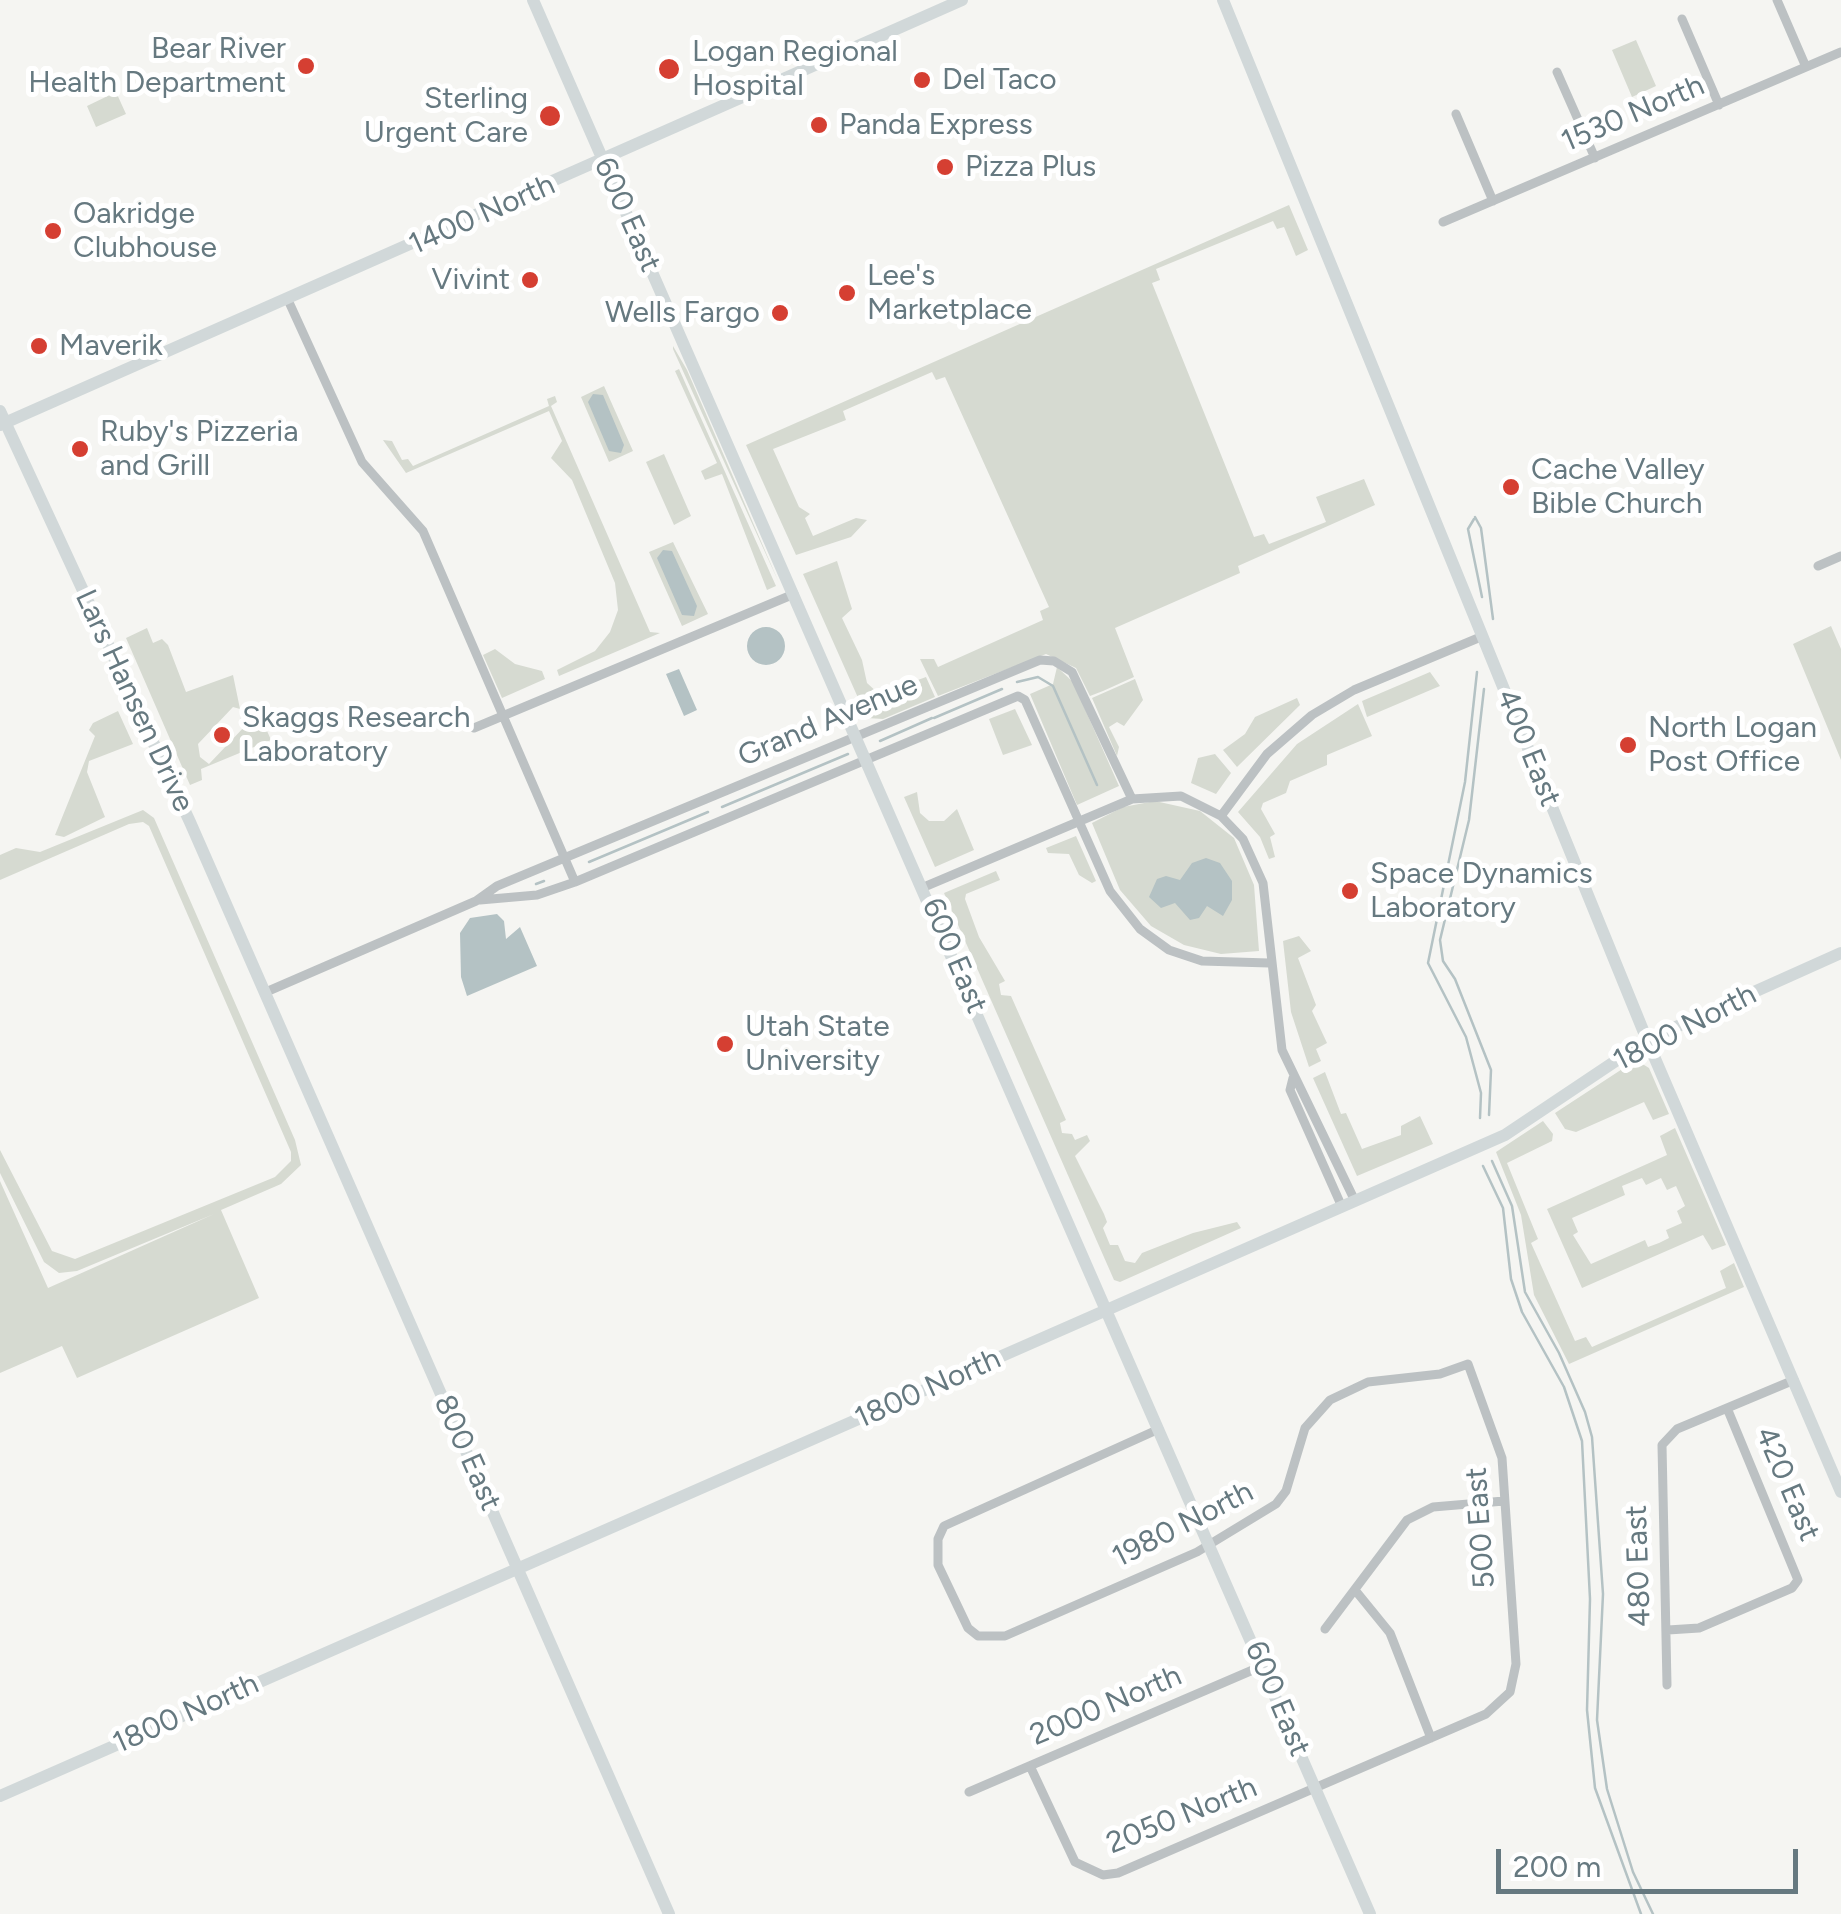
<!DOCTYPE html>
<style>
body{margin:0}
#map{position:relative;width:1841px;height:1914px;overflow:hidden;background:#f5f5f2;font-family:Figtree,sans-serif}
canvas{display:block}
.scale{position:absolute;left:1496px;top:1849px;width:302px;height:45px;box-sizing:border-box;border:5px solid #667980;border-top:0;padding-left:12px;font-size:30px;line-height:35px;white-space:nowrap;color:#667980;-webkit-text-stroke:8px #fff;paint-order:stroke}
</style>
<div id="map">
<canvas width="1841" height="1914"></canvas>
<div class="scale">200 m</div>
</div>
<script>
const c = document.querySelector('canvas').getContext('2d');
c.lineJoin = 'round';
function fillPath(path, color) {
  c.fillStyle = color;
  c.fill(path, 'evenodd');
}
function shape(rows) {
  const path = new Path2D();
  for (const r of rows) {
    if (r.length === 3) {
      path.moveTo(r[0] + r[2], r[1]);
      path.arc(r[0], r[1], r[2], 0, 2 * Math.PI);
      continue;
    }
    path.moveTo(r[0], r[1]);
    for (let i = 2; i < r.length; i += 2) path.lineTo(r[i], r[i + 1]);
  }
  return path;
}
function strokePath(path, color, width, dash) {
  c.strokeStyle = color;
  c.lineWidth = width;
  c.lineCap = dash ? 'butt' : 'round';
  c.setLineDash(dash || []);
  c.stroke(path);
}
function drawText(font, color, halo, rows, align = 'center') {
  c.font = font + ' Figtree,sans-serif';
  c.lineWidth = 10;
  c.setLineDash([]);
  c.textBaseline = 'middle';
  c.strokeStyle = halo;
  c.fillStyle = color;
  for (const [text, x, y, turn = 0] of rows) {
    c.save();
    c.translate(x, y);
    c.rotate((+turn || 0) * Math.PI / 180);
    c.textAlign = isNaN(turn) ? turn : align;
    if (halo) c.strokeText(text, 0, 0);
    c.fillText(text, 0, 0);
    c.restore();
  }
}
fillPath(shape([
 [1636,40,1656,86,1632,97,1612,50],
 [116,92,126,114,96,127,87,106],
 [1289,205,1308,250,1296,256,1284,227,1277,229,1273,221,1156,269,1160,280,1152,283,1254,537,1264,534,1269,544,1326,522,1316,497,1364,479,1375,505,1238,566,1240,573,1115,628,1134,677,1103,691,1090,696,1076,668,1046,654,938,696,920,659,934,659,938,667,1043,620,1040,611,1049,607,945,377,936,380,932,372,843,411,846,420,773,449,799,507,810,514,805,518,813,536,856,518,867,520,851,537,796,555,746,445],
 [673,346,687,370,779,583,673,349],
 [679,369,776,586,767,590,722,474,705,480,701,471,717,463,675,371],
 [604,386,633,451,609,462,581,397],
 [555,396,557,402,551,406,650,632,660,633,559,676,557,670,595,651,610,632,618,610,615,583,572,480,551,458,562,441,549,411,406,473,383,440,392,441,402,460,408,459,413,466,549,406,547,399],
 [664,454,691,516,674,525,646,462],
 [673,542,708,614,682,626,649,552],
 [837,561,852,609,842,618,862,660,867,683,879,694,926,677,935,697,883,719,867,718,803,574],
 [1831,626,1841,649,1841,760,1793,644],
 [147,628,153,643,162,639,168,645,186,692,233,675,240,709,233,707,198,744,200,757,209,764,246,725,240,719,246,713,252,718,261,717,271,740,201,769,202,780,190,785,126,638],
 [495,649,515,664,542,671,545,679,502,698,483,655],
 [1057,667,1073,682,1119,786,1077,805,1030,694,1053,684],
 [1430,672,1440,686,1367,717,1362,701],
 [1135,679,1143,700,1124,726,1117,722,1109,727,1119,747,1117,756,1092,698],
 [1297,698,1300,705,1237,767,1223,750,1245,734,1255,717],
 [1358,704,1372,736,1327,755,1327,765,1290,781,1286,793,1263,803,1261,809,1275,834,1270,837,1275,857,1269,859,1260,837,1238,812,1297,744],
 [1015,709,1032,745,1003,755,989,719],
 [118,711,133,744,89,761,87,772,105,817,64,837,55,835,95,736,89,730,93,723],
 [1215,754,1231,773,1216,794,1191,783,1198,758],
 [917,792,920,813,929,821,944,821,957,809,974,850,935,867,904,797],
 [1155,801,1200,811,1234,838,1254,885,1259,951,1221,954,1184,945,1151,926,1120,890,1092,823,1123,807],
 [143,810,154,818,295,1140,301,1165,281,1184,221,1210,259,1298,77,1378,62,1346,0,1373,0,1181,48,1288,214,1214,77,1271,59,1273,44,1262,0,1173,0,1150,52,1251,75,1259,275,1177,291,1161,291,1152,149,826,143,822,129,824,0,880,0,855,16,848,40,852],
 [1076,836,1096,881,1092,883,1079,875,1069,854,1048,853,1046,848],
 [996,871,1000,880,966,894,965,899,979,937,1005,981,999,984,1001,995,1011,996,1066,1120,1060,1123,1062,1133,1072,1134,1075,1140,1087,1135,1090,1141,1075,1156,1104,1214,1107,1222,1103,1228,1110,1245,1118,1245,1125,1261,1135,1263,1142,1253,1193,1233,1237,1222,1241,1228,1120,1282,1114,1280,944,893],
 [1299,936,1311,951,1298,958,1316,1005,1312,1011,1327,1043,1316,1049,1321,1061,1309,1067,1291,1012,1283,941],
 [1636,1060,1649,1068,1669,1114,1653,1120,1644,1102,1576,1132,1565,1129,1555,1113],
 [1325,1072,1341,1114,1346,1113,1362,1149,1401,1135,1401,1126,1420,1116,1433,1144,1357,1176,1313,1078],
 [1543,1121,1553,1134,1552,1141,1507,1163,1538,1239,1531,1243,1575,1341,1586,1337,1592,1347,1726,1288,1720,1271,1734,1263,1744,1287,1569,1364,1534,1295,1521,1215,1496,1152],
 [1675,1128,1726,1245,1712,1250,1703,1235,1582,1288,1547,1209,1667,1155,1660,1136],
 [1642,1178,1646,1185,1661,1178,1667,1190,1676,1186,1685,1206,1677,1211,1682,1223,1666,1230,1669,1238,1659,1243,1648,1247,1645,1240,1591,1264,1573,1235,1578,1232,1572,1218,1625,1195,1622,1186]
]), '#d6dad1');
fillPath(shape([
 [593,394,603,395,624,445,621,453,609,451,588,402],
 [663,550,672,551,697,606,694,616,682,615,657,558],
 [766,646,19],
 [679,669,697,710,684,716,666,674],
 [1206,858,1220,863,1232,881,1232,900,1223,916,1207,906,1199,918,1190,920,1175,903,1161,908,1149,897,1157,879,1166,876,1180,880,1192,863],
 [497,914,504,921,506,939,520,927,537,966,467,996,461,977,460,933,470,918]
]), '#b4c2c4');
strokePath(shape([
 [1475,517,1481,528,1493,619],
 [1474,519,1468,529,1482,597],
 [1477,672,1465,782,1428,963,1466,1037,1481,1093,1480,1118],
 [1017,682,1038,677,1053,686,1097,785],
 [1484,689,1469,820,1440,940,1443,961,1455,979,1491,1070,1489,1115],
 [934,718,1002,689],
 [880,741,932,718],
 [722,807,848,754],
 [589,862,708,812],
 [536,884,544,881],
 [1492,1161,1512,1206,1525,1292,1559,1353,1585,1412,1592,1437,1603,1594,1597,1720,1607,1789,1633,1872,1653,1914],
 [1483,1166,1503,1208,1511,1279,1522,1312,1564,1387,1582,1441,1590,1599,1587,1710,1595,1788,1641,1914]
]), '#b4c2c4', 2.5);
strokePath(shape([
 [1777,0,1806,67],
 [1682,19,1719,105],
 [1557,72,1595,158],
 [1456,114,1493,201],
 [1443,222,1841,52],
 [288,300,362,462,423,531,575,882],
 [1818,566,1841,556],
 [474,728,794,594],
 [1221,816,1267,754,1312,715,1354,690,1483,636],
 [924,887,1132,799,1181,796,1221,816,1243,839,1263,883,1282,1050,1355,1201],
 [480,900,537,895,575,882,1018,696,1025,700,1110,891,1140,929,1169,950,1202,961,1269,963],
 [266,992,476,901,497,886,1040,660,1054,661,1072,672,1132,799],
 [1293,1078,1290,1090,1342,1207],
 [1355,1590,1390,1633,1431,1738],
 [1325,1629,1407,1520,1433,1507,1504,1501],
 [1668,1630,1699,1628,1792,1588,1798,1580,1727,1408],
 [1667,1685,1662,1445,1677,1429,1794,1380],
 [1030,1766,1075,1862,1103,1875,1118,1873,1486,1714,1510,1692,1516,1664,1502,1458,1468,1364,1440,1374,1368,1382,1330,1400,1305,1428,1286,1491,1276,1504,1197,1552,1005,1636,978,1636,968,1628,938,1565,938,1539,944,1526,1159,1429],
 [969,1792,1262,1666]
]), '#bcc1c3', 9);
strokePath(shape([
 [533,0,1370,1914],
 [1223,0,1647,1040,1841,1492],
 [0,411,190,822,669,1914],
 [0,425,962,0],
 [0,1796,1505,1135,1647,1040,1841,953]
]), '#d1d8d9', 12);
for (const [x, y, r, color] of [
 [306,66,10,"#d53f32"],
 [669,69,12,"#d53f32"],
 [922,80,10,"#d53f32"],
 [550,116,12,"#d53f32"],
 [819,125,10,"#d53f32"],
 [945,167,10,"#d53f32"],
 [53,231,10,"#d53f32"],
 [530,280,10,"#d53f32"],
 [847,293,10,"#d53f32"],
 [780,313,10,"#d53f32"],
 [39,346,10,"#d53f32"],
 [80,449,10,"#d53f32"],
 [1511,487,10,"#d53f32"],
 [222,735,10,"#d53f32"],
 [1628,745,10,"#d53f32"],
 [1350,891,10,"#d53f32"],
 [725,1044,10,"#d53f32"]
]) {
  const dot = new Path2D();
  dot.arc(x, y, r, 0, 2 * Math.PI);
  c.fillStyle = color;
  c.fill(dot);
  strokePath(dot, '#fff', 4);
}
drawText('30px', '#667980', '#fff', [
 ["Bear River",286,49,"right"],
 ["Health Department",286,83,"right"],
 ["Logan Regional",692,52],
 ["Hospital",692,86],
 ["Del Taco",942,80],
 ["Sterling",528,99,"right"],
 ["Urgent Care",528,133,"right"],
 ["Panda Express",839,125],
 ["Pizza Plus",965,167],
 ["Oakridge",73,214],
 ["Clubhouse",73,248],
 ["Lee's",867,276],
 ["Marketplace",867,310],
 ["Vivint",510,280,"right"],
 ["Wells Fargo",760,313,"right"],
 ["Maverik",59,346],
 ["Ruby's Pizzeria",100,432],
 ["and Grill",100,466],
 ["Cache Valley",1531,470],
 ["Bible Church",1531,504],
 ["Skaggs Research",242,718],
 ["Laboratory",242,752],
 ["North Logan",1648,728],
 ["Post Office",1648,762],
 ["Space Dynamics",1370,874],
 ["Laboratory",1370,908],
 ["Utah State",745,1027],
 ["University",745,1061]
], 'left');
drawText('30px', '#667980', '#fff', [
 ["1530 North",1633,114,-23],
 ["1400 North",482,215,-24],
 ["600 East",627,215,66],
 ["Lars Hansen Drive",134,701,65],
 ["Grand Avenue",828,721,-23],
 ["400 East",1528,748,68],
 ["600 East",954,956,67],
 ["1800 North",1685,1028,-27],
 ["1800 North",928,1389,-24],
 ["800 East",467,1453,66],
 ["420 East",1787,1484,67],
 ["1980 North",1183,1525,-27],
 ["500 East",1481,1528,-94],
 ["480 East",1639,1566,-92],
 ["600 East",1277,1699,67],
 ["2000 North",1106,1706,-23],
 ["1800 North",186,1714,-24],
 ["2050 North",1182,1816,-22]
]);
</script>
